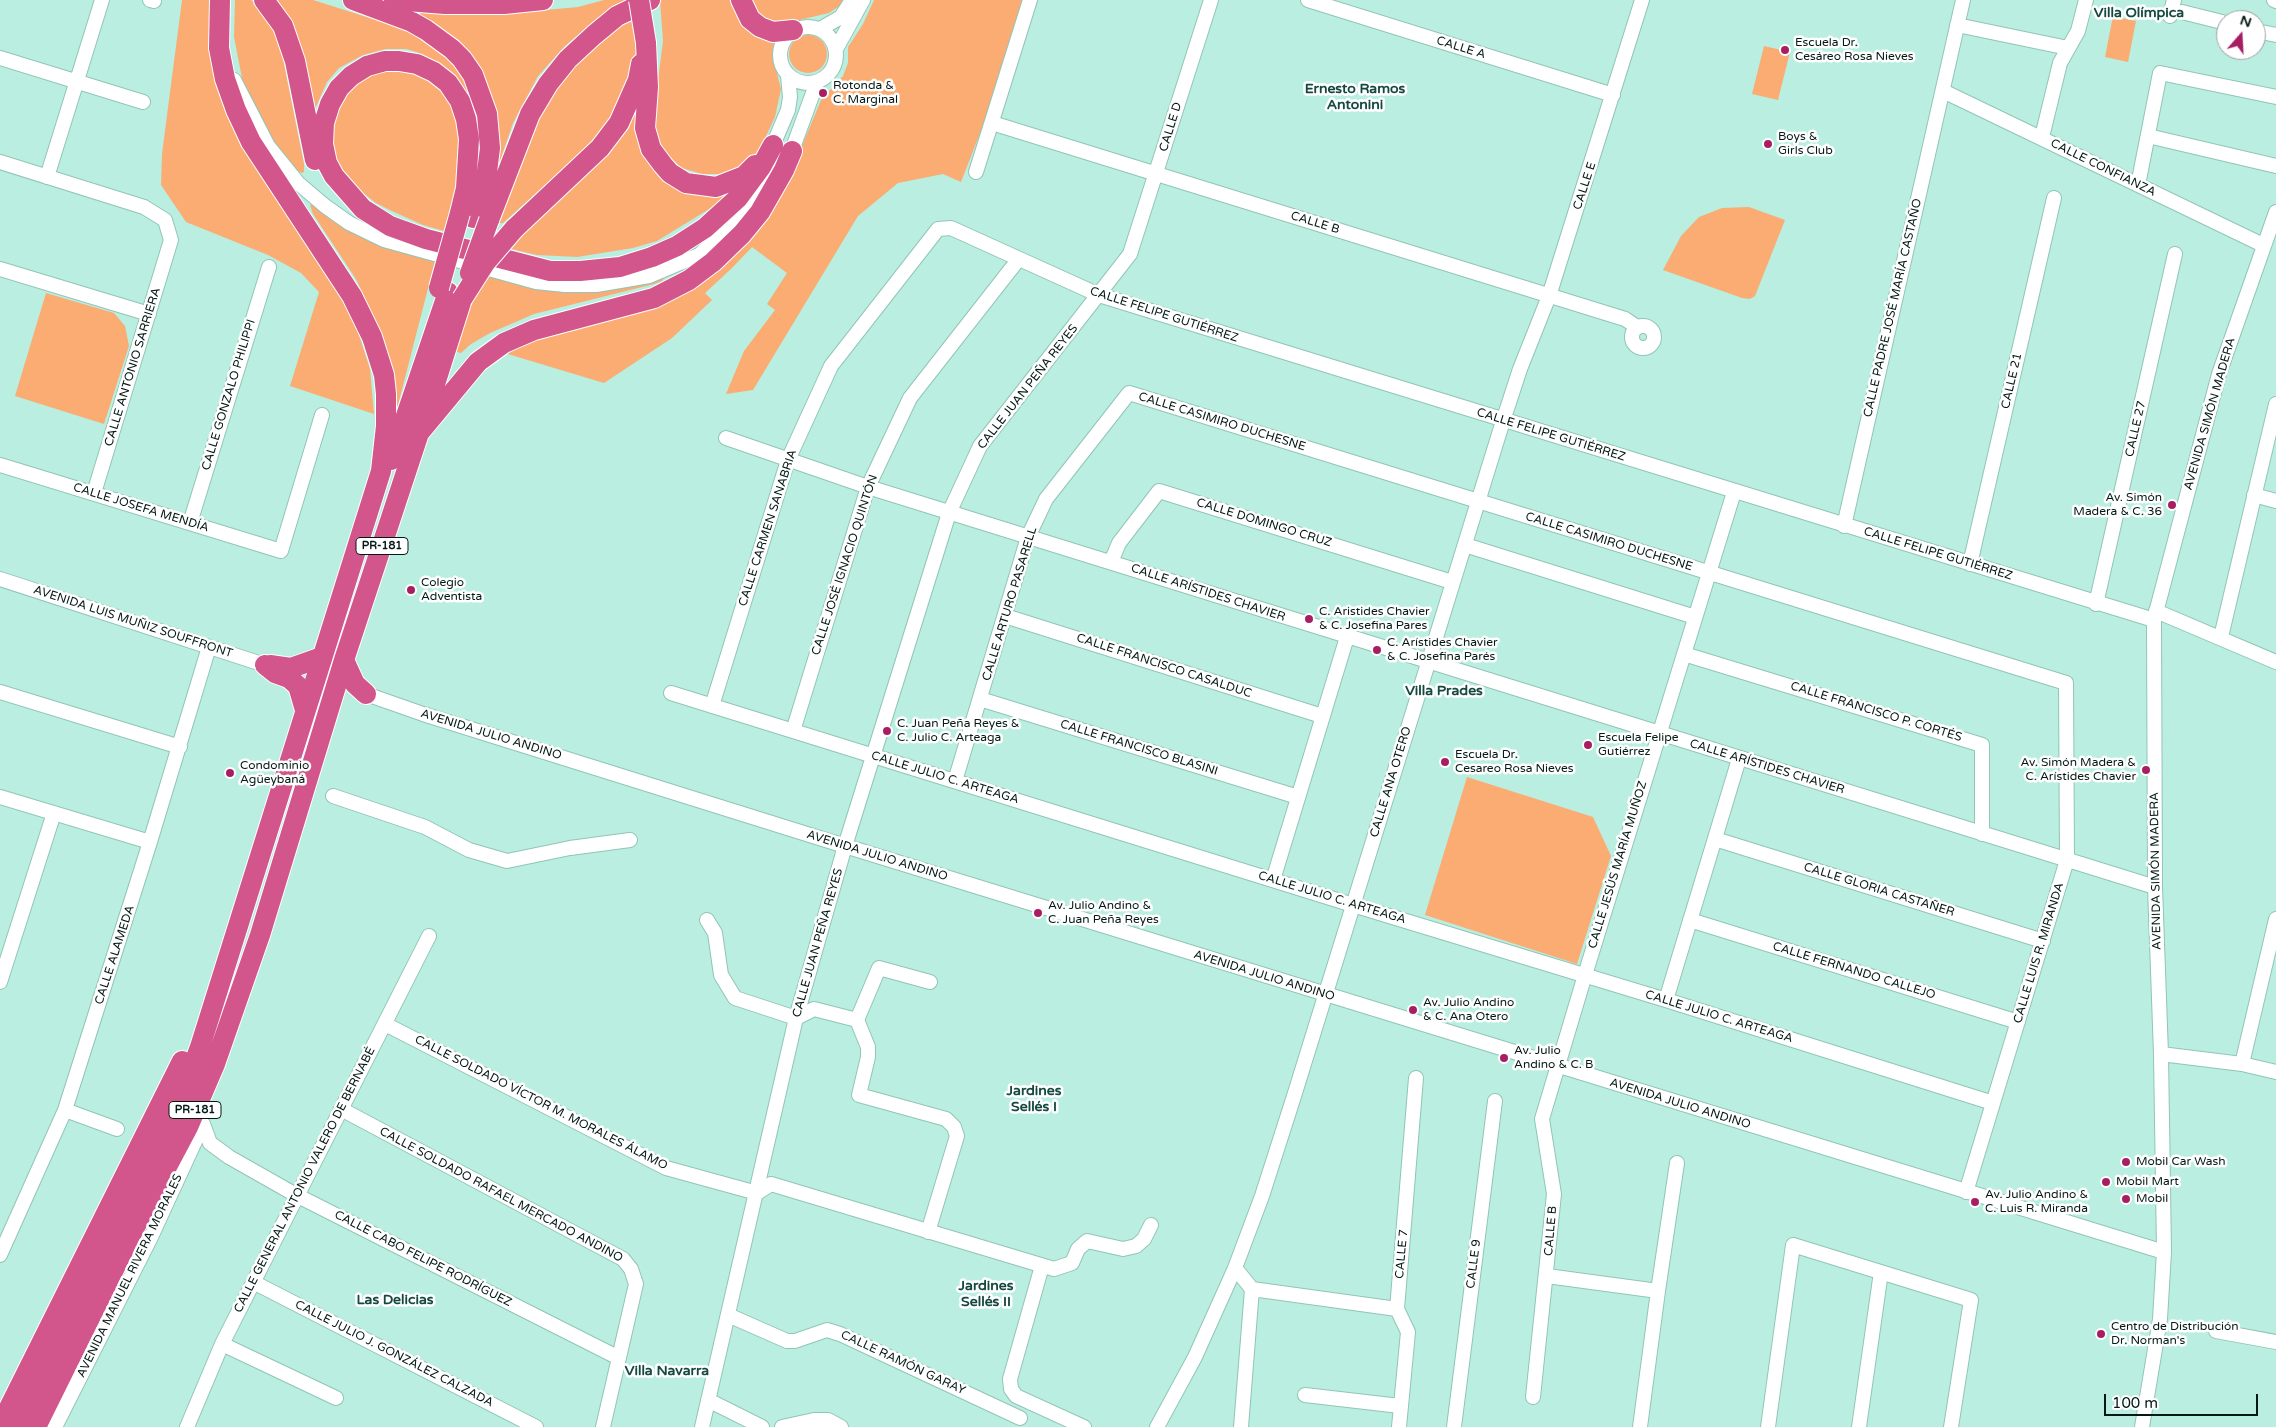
<!DOCTYPE html>
<meta charset="utf-8">
<style>
body{margin:0}
#map{position:relative;width:2276px;height:1427px;overflow:hidden;background:#b9eee0;font-family:"Varela Round",sans-serif}
canvas{display:block}
.north{position:absolute;left:2216px;top:10px;width:50px;height:50px;box-sizing:border-box;background:#fff;border:1px solid #9ba3a1;border-radius:50%;rotate:19deg;font-size:14px;font-weight:700;line-height:20px;text-align:center;color:#041914}
.north::after{content:'';display:block;margin:auto;width:18px;height:22px;background:#a81e63;clip-path:polygon(50% 0,100% 100%,50% 72%,0 100%)}
.scale{position:absolute;left:2104px;top:1394px;width:154px;height:22px;box-sizing:border-box;border:2px solid #041914;border-top:0;padding-left:6px;font-size:15px;line-height:18px;white-space:nowrap;color:#041914;-webkit-text-stroke:4px #fff;paint-order:stroke}
</style>
<div id="map">
<canvas width="2276" height="1427"></canvas>
<div class="north">N</div>
<div class="scale">100 m</div>
</div>
<script>
const c = document.querySelector('canvas').getContext('2d');
c.lineJoin = 'round';
function fillPath(path, color) {
  c.fillStyle = color;
  c.fill(path, 'evenodd');
}
function shape(rows) {
  const path = new Path2D();
  for (const r of rows) {
    if (r.length === 3) {
      path.moveTo(r[0] + r[2], r[1]);
      path.arc(r[0], r[1], r[2], 0, 2 * Math.PI);
      continue;
    }
    path.moveTo(r[0], r[1]);
    for (let i = 2; i < r.length; i += 2) path.lineTo(r[i], r[i + 1]);
  }
  return path;
}
function strokePath(path, color, width, dash) {
  c.strokeStyle = color;
  c.lineWidth = width;
  c.lineCap = dash ? 'butt' : 'round';
  c.setLineDash(dash || []);
  c.stroke(path);
}
function drawText(font, color, halo, rows, align = 'center') {
  c.font = font + ' "Varela Round",sans-serif';
  c.lineWidth = 5;
  c.setLineDash([]);
  c.textBaseline = 'middle';
  c.strokeStyle = halo;
  c.fillStyle = color;
  for (const [text, x, y, turn = 0] of rows) {
    c.save();
    c.translate(x, y);
    c.rotate((+turn || 0) * Math.PI / 180);
    c.textAlign = isNaN(turn) ? turn : align;
    if (halo) c.strokeText(text, 0, 0);
    c.fillText(text, 0, 0);
    c.restore();
  }
}
fillPath(shape([
 [182,0,209,0,213,50,357,329,370,369,374,414,290,386,319,292,301,273,268,255,186,222,161,185,162,154],
 [235,0,251,0,256,4,271,24,280,44,304,164,304,172,302,173,297,171,279,150,255,115,248,99,242,78,234,37],
 [270,0,313,0,411,31,431,42,461,72,481,115,480,163,477,164,435,62,422,54,407,49,386,49,363,55,339,68,327,82,315,109],
 [604,0,632,0,584,30,565,46,538,76,513,123,487,199,493,162,457,43,438,26,422,18,420,15,421,12,513,13,578,7],
 [662,0,736,0,775,39,772,54,781,89,775,117,760,149,746,164,725,174,702,174,682,168,668,156,659,141,653,120,663,41,660,1],
 [750,0,844,0,841,5,829,13,782,24,769,23,756,14],
 [874,0,1024,0,993,100,961,182,943,174,898,183,858,216,753,390,726,394,744,351,775,310,767,304,787,273,752,247,732,268,705,293,712,300,672,338,604,383,501,352,527,338,655,303,788,180,821,100,843,76,848,63,848,47,863,24],
 [634,12,637,48,634,65,620,105,593,142,503,223,498,223,529,135,558,78],
 [2113,16,2136,21,2128,62,2105,57],
 [808,54,19],
 [1764,46,1790,52,1778,100,1752,94],
 [405,67,446,88,460,120,459,177,444,231,423,225,394,212,376,203,358,189,345,174,335,158,328,137,336,103,361,74],
 [637,108,658,163,732,191,714,206,657,241,633,248,577,257,537,255,507,248,634,109],
 [315,204,435,261,398,405,395,407,371,312,356,279,313,214,310,205],
 [1722,208,1749,207,1785,220,1755,296,1750,299,1742,298,1663,270,1681,236,1699,217],
 [489,272,666,275,662,281,654,284,534,314,490,333,471,344,461,353,457,352,454,350,470,306],
 [46,293,114,313,125,326,129,346,104,424,15,396],
 [1467,777,1593,817,1611,856,1577,964,1425,915]
]), '#faac73');
const minor = shape([
 [150,0,154,1],
 [1308,0,1613,95],
 [2274,0,2276,1],
 [2182,12,2226,23],
 [2170,16,2174,0],
 [1957,25,2068,48],
 [808,55,28],
 [820,29,841,17,852,0],
 [2256,31,2276,35],
 [836,49,863,0],
 [0,58,143,102],
 [234,80,268,146,298,183,325,206,349,223,384,240,536,282,565,285,596,285,620,281,649,276,699,255,745,212,768,183],
 [1943,91,2263,245],
 [992,123,1625,319,1637,327],
 [2148,136,2276,166],
 [2042,137,2060,63,2078,31,2086,0],
 [773,145,788,110,790,97,788,75],
 [787,158,794,145,817,82],
 [0,162,144,207,165,220,171,240,94,493],
 [976,172,1030,0],
 [47,177,102,0],
 [2138,185,2160,73,2276,97],
 [0,269,149,314],
 [1643,337,11],
 [726,438,868,487,2155,887],
 [0,465,281,551,322,415],
 [2254,495,2276,501],
 [190,523,269,267],
 [1844,526,1963,0],
 [1465,545,1695,617],
 [1111,562,1119,543,1159,491,1452,582],
 [1970,564,2054,198],
 [0,579,265,665],
 [2096,604,2175,254],
 [2156,611,2276,662],
 [1005,616,1322,716],
 [2221,637,2276,404],
 [1684,654,1982,745,1982,834],
 [0,692,180,747],
 [671,693,1353,905,1666,1000,1993,1103],
 [366,694,423,714,845,846,2164,1252],
 [980,699,1298,797],
 [712,706,788,460,831,366,938,229,951,228,1099,295,2154,620],
 [793,731,868,487,910,398,1018,260],
 [955,781,1028,537,1046,499,1129,393,2066,683,2067,860,1966,1192],
 [333,796,425,827,469,850,507,861,570,848,630,840],
 [0,797,150,842],
 [1715,839,2043,941],
 [1273,880,1347,637],
 [707,920,715,933,721,975,735,998,796,1018,814,1009,857,1020,868,1047,868,1057,859,1095,946,1119,954,1127,957,1136,928,1232],
 [1690,920,2018,1022],
 [0,982,54,813],
 [1666,1000,1739,759],
 [857,1020,879,968,930,982],
 [385,1024,666,1168,757,1193,771,1184,1054,1269,1072,1263,1078,1249,1087,1241,1123,1249,1136,1246,1144,1239,1151,1225],
 [2161,1054,2242,1064,2276,1072],
 [2242,1064,2276,919],
 [341,1109,623,1259,631,1269,636,1284,603,1427],
 [65,1110,117,1129],
 [203,1124,210,1143,229,1157,296,1195,619,1358],
 [0,1255,65,1110,150,842,209,647],
 [1042,1266,1010,1379,1011,1389,1016,1396,1084,1427],
 [1235,1268,1252,1289,1241,1427],
 [1547,1276,1658,1291,1640,1427],
 [253,1282,536,1427],
 [1252,1289,1397,1309],
 [1658,1291,1677,1163],
 [728,1315,787,1341,795,1341,827,1330,840,1334,1020,1418],
 [2216,1331,2276,1342],
 [222,1344,336,1398],
 [1305,1395,1400,1406],
 [1533,1397,1554,1194,1542,1119,1585,975,1734,492],
 [708,1400,762,1427],
 [55,1427,151,1237,203,1124],
 [187,1427,222,1344,429,936],
 [702,1427,796,1018,845,846,949,513,980,446,1130,254,1211,0],
 [782,1427,814,1420,828,1420,841,1427],
 [1157,1427,1195,1357,1235,1268,1262,1196,1295,1093,1503,421,1520,369,1549,296,1642,0],
 [1399,1427,1408,1332,1397,1309,1416,1078],
 [1454,1427,1495,1101],
 [1768,1427,1793,1245,1971,1300,1951,1427],
 [1859,1427,1881,1272],
 [2142,1427,2160,1319,2164,1252,2161,1054,2155,887,2154,620,2219,374,2276,212]
]);
const highway = shape([
 [264,0,283,26,295,61,315,160],
 [353,0,412,22,426,30,452,49,462,59,473,75,487,114,490,148,487,172,473,218],
 [394,0,445,4,504,4,543,0],
 [741,0,750,19,760,27,773,32,793,30],
 [646,43,648,87,645,128,651,149,663,165,670,173,686,183,716,187,744,176,755,165],
 [460,213,466,188,469,139,466,119,460,101,448,83,434,72,417,64,399,61,385,61,367,66,351,76,339,88,330,104,324,123,323,144,327,163,334,176,363,209,390,226,426,239,550,271,580,271,620,267,652,257,677,246,705,228,738,198,761,167,773,145],
 [489,220,530,114,548,84,568,59,594,35,617,16,650,0],
 [514,229,600,148,619,123,638,80,641,64],
 [423,422,462,299],
 [391,460,448,292],
 [344,660,355,684,366,694],
 [265,665,275,673,289,678,298,686,305,710],
 [270,665,291,668,322,657],
 [0,1426,182,1061],
 [19,1427,173,1119,200,1047,381,471,386,426,386,394,384,375,372,337,352,296,251,142,236,110,225,79,219,48,220,0],
 [36,1427,135,1227,188,1127,215,1064,260,935,344,660,419,433,478,362,504,343,534,330,654,298,689,280,713,262,742,234,760,212,784,170,792,151]
]);
strokePath(minor, '#91c5b7', 16);
strokePath(highway, '#fff', 22);
strokePath(minor, '#fff', 14);
strokePath(highway, '#d2568b', 20);
const highwayBridge = shape([
 [639,0,646,43],
 [470,273,489,220],
 [439,288,460,213],
 [462,299,485,263,514,229]
]);
strokePath(highwayBridge, '#fff', 22, []);
strokePath(highwayBridge, '#d2568b', 20);
for (const [x, y, r, color] of [
 [1785,50,5,"#a81e63"],
 [823,93,5,"#a81e63"],
 [1768,144,5,"#a81e63"],
 [2172,505,5,"#a81e63"],
 [411,590,5,"#a81e63"],
 [1309,619,5,"#a81e63"],
 [1377,650,5,"#a81e63"],
 [887,731,5,"#a81e63"],
 [1588,745,5,"#a81e63"],
 [1445,762,5,"#a81e63"],
 [2146,770,5,"#a81e63"],
 [230,773,5,"#a81e63"],
 [1038,913,5,"#a81e63"],
 [1413,1010,5,"#a81e63"],
 [1504,1058,5,"#a81e63"],
 [2126,1162,5,"#a81e63"],
 [2106,1182,5,"#a81e63"],
 [2126,1199,5,"#a81e63"],
 [1975,1202,5,"#a81e63"],
 [2101,1334,5,"#a81e63"]
]) {
  const dot = new Path2D();
  dot.arc(x, y, r, 0, 2 * Math.PI);
  c.fillStyle = color;
  c.fill(dot);
  strokePath(dot, '#fff', 2);
}
for (const [x, y, w] of [
 [382,546,52],
 [195,1110,52]
]) {
  const box = new Path2D();
  box.roundRect(x - w / 2, y - 8.5, w, 17, 4);
  c.fillStyle = '#fff';
  c.fill(box);
  strokePath(box, '#041914', 1);
}
drawText('bold 11px', '#041914', null, [
 ["PR-181",382,546],
 ["PR-181",195,1110]
]);
drawText('12px', '#041914', '#fff', [
 ["Escuela Dr.",1795,43],
 ["Cesáreo Rosa Nieves",1795,57],
 ["Rotonda &",833,86],
 ["C. Marginal",833,100],
 ["Boys &",1778,137],
 ["Girls Club",1778,151],
 ["Av. Simón",2162,498,"right"],
 ["Madera & C. 36",2162,512,"right"],
 ["Colegio",421,583],
 ["Adventista",421,597],
 ["C. Aristides Chavier",1319,612],
 ["& C. Josefina Pares",1319,626],
 ["C. Arístides Chavier",1387,643],
 ["& C. Josefina Parés",1387,657],
 ["C. Juan Peña Reyes &",897,724],
 ["C. Julio C. Arteaga",897,738],
 ["Escuela Felipe",1598,738],
 ["Gutiérrez",1598,752],
 ["Escuela Dr.",1455,755],
 ["Cesareo Rosa Nieves",1455,769],
 ["Av. Simón Madera &",2136,763,"right"],
 ["C. Arístides Chavier",2136,777,"right"],
 ["Condominio",240,766],
 ["Agüeybaná",240,780],
 ["Av. Julio Andino &",1048,906],
 ["C. Juan Peña Reyes",1048,920],
 ["Av. Julio Andino",1423,1003],
 ["& C. Ana Otero",1423,1017],
 ["Av. Julio",1514,1051],
 ["Andino & C. B",1514,1065],
 ["Mobil Car Wash",2136,1162],
 ["Mobil Mart",2116,1182],
 ["Av. Julio Andino &",1985,1195],
 ["C. Luis R. Miranda",1985,1209],
 ["Mobil",2136,1199],
 ["Centro de Distribución",2111,1327],
 ["Dr. Norman's",2111,1341]
], 'left');
drawText('12px', '#041914', '#fff', [
 ["CALLE A",1461,48,17],
 ["CALLE D",1171,127,-73],
 ["CALLE CONFIANZA",2103,168,26],
 ["CALLE E",1585,186,-72],
 ["CALLE B",1315,223,17],
 ["CALLE PADRE JOSÉ MARÍA CASTAÑO",1893,308,-77],
 ["CALLE FELIPE GUTIÉRREZ",1164,315,18],
 ["CALLE ANTONIO SARRIERA",133,367,-73],
 ["CALLE 21",2012,381,-77],
 ["CALLE JUAN PEÑA REYES",1028,387,-52],
 ["CALLE GONZALO PHILIPPI",229,395,-73],
 ["AVENIDA SIMÓN MADERA",2210,414,-74],
 ["CALLE CASIMIRO DUCHESNE",1222,422,17],
 ["CALLE 27",2136,429,-77],
 ["CALLE FELIPE GUTIÉRREZ",1551,435,17],
 ["CALLE JOSEFA MENDÍA",141,508,17],
 ["CALLE DOMINGO CRUZ",1264,523,17],
 ["CALLE CARMEN SANABRIA",768,528,-72],
 ["CALLE CASIMIRO DUCHESNE",1609,542,17],
 ["CALLE FELIPE GUTIÉRREZ",1938,554,17],
 ["CALLE JOSÉ IGNACIO QUINTÓN",845,565,-72],
 ["CALLE ARÍSTIDES CHAVIER",1208,593,18],
 ["CALLE ARTURO PASARELL",1010,604,-73],
 ["AVENIDA LUIS MUÑIZ SOUFFRONT",133,622,18],
 ["CALLE FRANCISCO CASALDUC",1164,666,18],
 ["CALLE FRANCISCO P. CORTÉS",1876,712,17],
 ["AVENIDA JULIO ANDINO",491,735,17],
 ["CALLE FRANCISCO BLASINI",1139,748,17],
 ["CALLE ARÍSTIDES CHAVIER",1767,767,17],
 ["CALLE JULIO C. ARTEAGA",945,778,17],
 ["CALLE ANA OTERO",1391,782,-73],
 ["AVENIDA JULIO ANDINO",877,856,17],
 ["CALLE JESÚS MARÍA MUÑOZ",1618,865,-73],
 ["AVENIDA SIMÓN MADERA",2156,871,-91],
 ["CALLE GLORIA CASTAÑER",1879,890,17],
 ["CALLE JULIO C. ARTEAGA",1332,898,17],
 ["CALLE JUAN PEÑA REYES",818,943,-74],
 ["CALLE LUIS R. MIRANDA",2039,953,-73],
 ["CALLE ALAMEDA",115,955,-72],
 ["CALLE FERNANDO CALLEJO",1854,971,17],
 ["AVENIDA JULIO ANDINO",1264,976,17],
 ["CALLE JULIO C. ARTEAGA",1719,1017,17],
 ["CALLE SOLDADO VÍCTOR M. MORALES ÁLAMO",541,1103,27],
 ["AVENIDA JULIO ANDINO",1680,1104,17],
 ["CALLE GENERAL ANTONIO VALERO DE BERNABÉ",305,1180,-63],
 ["CALLE SOLDADO RAFAEL MERCADO ANDINO",501,1195,28],
 ["CALLE B",1551,1231,-85],
 ["CALLE 7",1402,1254,-85],
 ["CALLE CABO FELIPE RODRÍGUEZ",423,1259,27],
 ["CALLE 9",1474,1264,-83],
 ["AVENIDA MANUEL RIVERA MORALES",130,1276,-64],
 ["CALLE JULIO J. GONZÁLEZ CALZADA",394,1354,27],
 ["CALLE RAMÓN GARAY",903,1363,25]
]);
drawText('bold 14px', '#15493e', '#fff', [
 ["Villa Olímpica",2139,13],
 ["Ernesto Ramos",1355,89],
 ["Antonini",1355,105],
 ["Villa Prades",1444,691],
 ["Jardines",1034,1091],
 ["Sellés I",1034,1107],
 ["Jardines",986,1286],
 ["Sellés II",986,1302],
 ["Las Delicias",395,1300],
 ["Villa Navarra",667,1371]
]);
</script>
